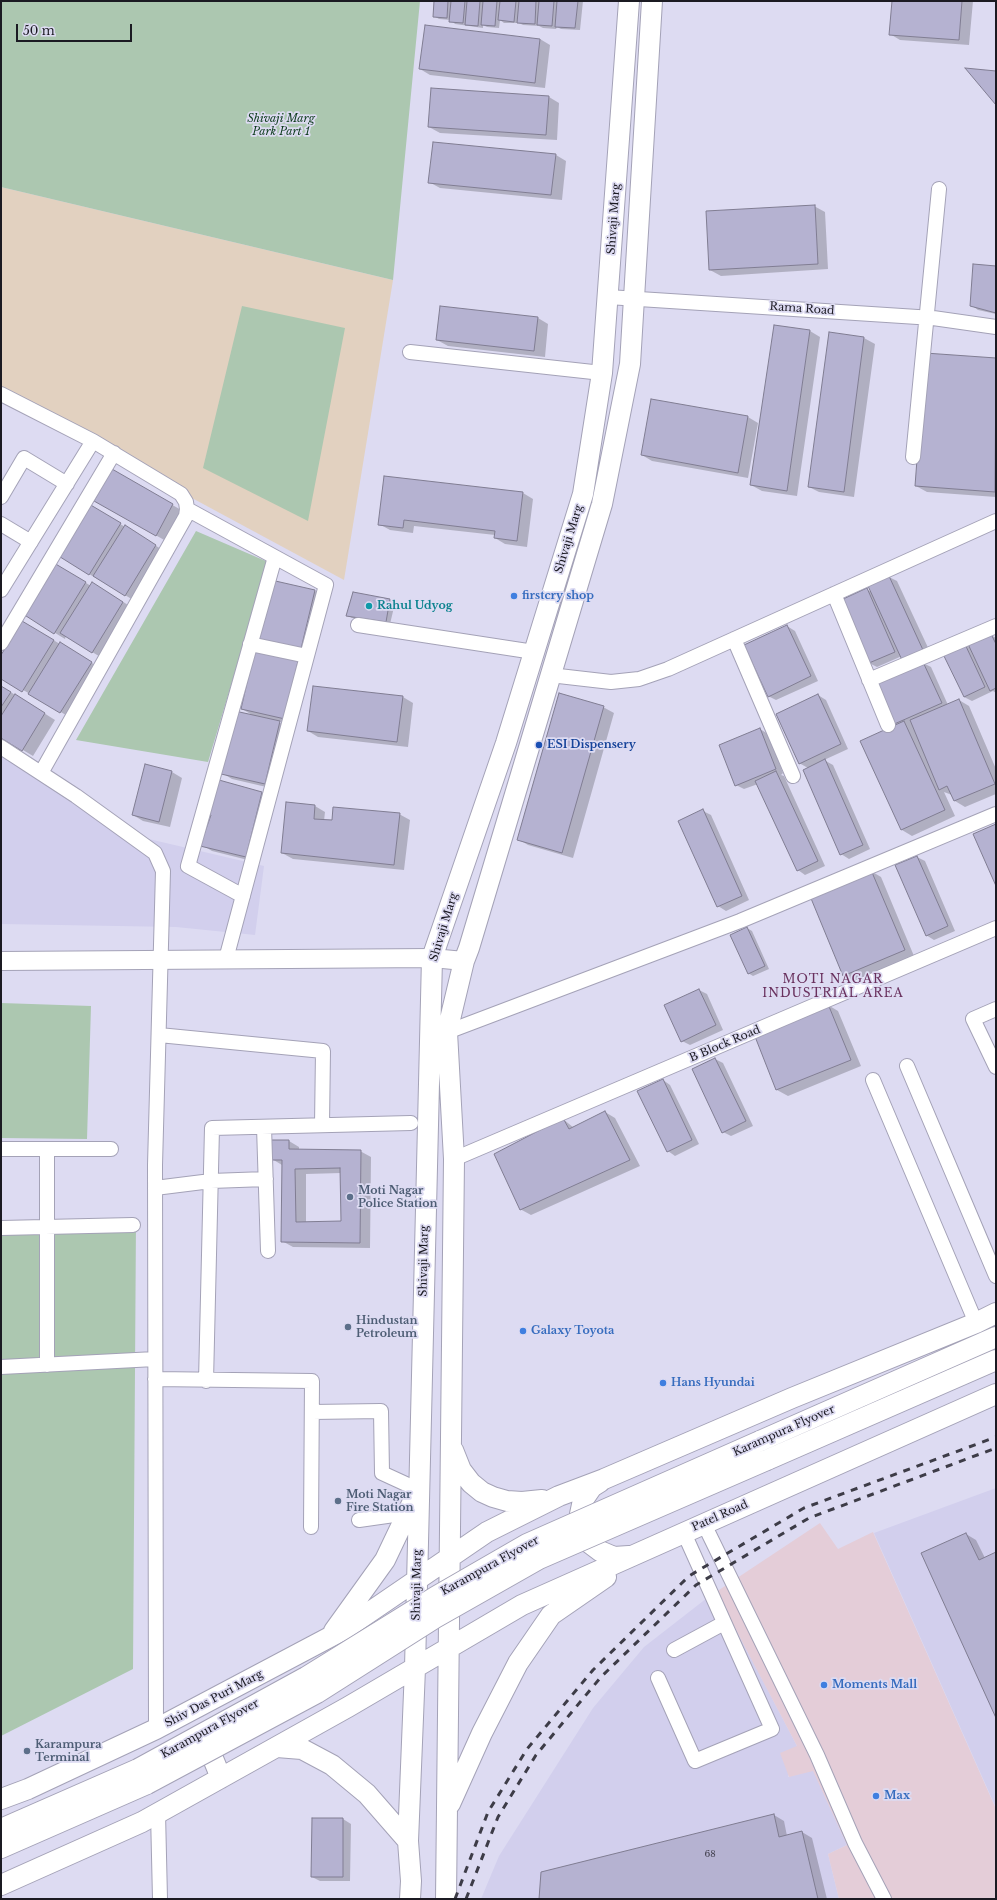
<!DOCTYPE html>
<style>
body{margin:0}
#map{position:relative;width:997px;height:1900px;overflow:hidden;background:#dddbf2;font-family:"Libre Baskerville",serif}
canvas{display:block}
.frame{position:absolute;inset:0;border:2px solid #1b1a22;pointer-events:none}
.scale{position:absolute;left:16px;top:24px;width:116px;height:18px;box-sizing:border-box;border:2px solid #1b1a22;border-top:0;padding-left:5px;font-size:12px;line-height:14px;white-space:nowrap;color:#1b1a22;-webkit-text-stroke:3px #dddbf2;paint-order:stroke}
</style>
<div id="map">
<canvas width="997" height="1900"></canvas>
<div class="frame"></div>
<div class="scale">50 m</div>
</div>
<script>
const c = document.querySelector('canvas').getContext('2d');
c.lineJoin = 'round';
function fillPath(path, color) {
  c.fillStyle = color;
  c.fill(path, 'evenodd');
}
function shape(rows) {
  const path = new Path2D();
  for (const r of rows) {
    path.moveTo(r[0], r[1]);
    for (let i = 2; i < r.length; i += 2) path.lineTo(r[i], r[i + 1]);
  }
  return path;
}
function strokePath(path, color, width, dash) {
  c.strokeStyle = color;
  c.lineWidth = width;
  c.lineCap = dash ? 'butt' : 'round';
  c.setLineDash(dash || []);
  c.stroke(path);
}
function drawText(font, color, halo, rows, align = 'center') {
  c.font = font + ' "Libre Baskerville",serif';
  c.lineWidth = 3.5;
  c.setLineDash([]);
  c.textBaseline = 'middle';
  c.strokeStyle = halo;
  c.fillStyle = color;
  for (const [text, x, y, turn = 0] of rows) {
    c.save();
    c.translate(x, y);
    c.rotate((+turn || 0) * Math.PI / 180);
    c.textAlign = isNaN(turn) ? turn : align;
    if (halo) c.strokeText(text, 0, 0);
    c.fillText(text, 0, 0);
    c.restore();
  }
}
fillPath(shape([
 [1,750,136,836,264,866,255,935,176,927,1,924],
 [996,1488,996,1808,874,1533],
 [716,1591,797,1746,788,1777,813,1770,847,1845,828,1854,839,1899,481,1899,499,1856,593,1708,644,1647]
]), '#d2cfed');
fillPath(shape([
 [820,1523,838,1549,873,1532,996,1809,996,1899,839,1899,828,1854,847,1845,813,1771,789,1777,780,1753,797,1746,716,1592]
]), '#e4cdd8');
fillPath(shape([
 [1,187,393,280,344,580,1,395]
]), '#e2d1c0');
fillPath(shape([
 [1,1,420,1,393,280,1,187],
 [242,306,345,328,308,521,203,468],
 [196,531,268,562,208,762,76,740],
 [1,1003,91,1006,87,1139,1,1138],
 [136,1220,133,1669,1,1736,1,1223]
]), '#acc7b0');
fillPath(shape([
 [435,1,583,1,580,30,561,29,557,27,556,29,543,28,539,26,523,25,519,23,504,23,500,20,499,28,487,27,483,25,483,28,455,24,451,20,439,19,434,16],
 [893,1,973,1,969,45,900,40,890,34],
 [540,39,550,45,545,88,430,75,420,69],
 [549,97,559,103,557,140,440,133,429,127],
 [556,155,566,161,562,200,440,188,429,182],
 [814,206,825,212,828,269,721,276,710,270],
 [996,267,996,314,978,310,971,305],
 [441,307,538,318,548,324,545,357,448,346,437,340],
 [775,326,810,331,820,337,797,496,762,491,751,485],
 [829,333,864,338,875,344,854,497,819,492,809,487],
 [926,354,996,359,996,497,927,492,916,486],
 [748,417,758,423,748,478,652,461,642,455],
 [112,471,183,511,166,541,95,501],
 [523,493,533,499,527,547,505,544,495,538,495,535,414,526,413,533,390,530,379,524],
 [99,511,166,552,135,601,89,574],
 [65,570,91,586,102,589,133,608,102,658,66,636,65,639,24,614],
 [889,577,897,581,931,654,902,656,877,667,869,663,867,590,872,592],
 [315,591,325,597,311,658,268,648],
 [390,600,395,603,390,624,352,618,347,615],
 [787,626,795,631,818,681,776,700,768,696],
 [33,628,102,669,71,718,1,677,1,657],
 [991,635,996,638,996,693,993,691,972,701,964,697,964,643,971,648],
 [299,658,295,724,277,721,290,728,275,789,232,779,222,773,254,716,242,709],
 [923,663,931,667,948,705,959,700,969,706,996,769,996,794,965,807,955,801,952,795,944,792,955,816,912,836,902,830,861,742,896,726,893,725],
 [1,686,55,720,33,756,1,737],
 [818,695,826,700,848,749,824,760,833,765,870,849,849,859,841,854,808,768,799,763],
 [403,697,413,703,408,747,318,737,308,731],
 [603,707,614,713,573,858,528,845,518,839],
 [760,729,768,734,783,773,781,775,784,776,825,866,805,875,798,870,758,784,744,789,736,785],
 [146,766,172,772,182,778,170,827,143,821,133,815],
 [261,793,272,799,256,862,212,851,202,845,211,815,207,813],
 [315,806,325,812,324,821,333,821,399,814,410,820,404,870,293,859,282,853],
 [703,811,711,815,749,900,726,911,718,906],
 [917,857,925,861,955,931,934,940,926,935],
 [871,871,881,877,914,956,854,981,844,975],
 [747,928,752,931,769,969,753,976,748,973],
 [699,990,707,994,723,1030,690,1045,682,1041],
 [828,1005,838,1011,861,1066,788,1096,777,1090,755,1035],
 [715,1059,723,1063,753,1126,731,1136,723,1132],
 [663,1080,670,1085,699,1144,675,1156,668,1151],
 [605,1112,615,1118,640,1166,531,1215,520,1209,563,1119,574,1128],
 [272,1141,289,1141,299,1147,299,1150,360,1151,371,1157,370,1248,293,1247,282,1241,282,1165,272,1159],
 [341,1173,342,1222,306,1223,306,1174],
 [966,1534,976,1540,985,1558,996,1553,996,1715],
 [774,1815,784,1821,787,1836,802,1832,812,1838,827,1899,540,1899],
 [313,1819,343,1819,351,1824,350,1881,320,1881,312,1877]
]), '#0003');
const building = shape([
 [434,1,448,1,447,18,433,17,434,1],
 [451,1,465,1,463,23,449,22,451,1],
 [467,1,480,1,478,26,465,25,467,1],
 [483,1,497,1,495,26,481,25,483,1],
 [500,1,516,1,514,22,498,20,500,1],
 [519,1,536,1,535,24,517,23,519,1],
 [539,1,554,1,552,26,537,25,539,1],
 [557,1,578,1,575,28,555,27,557,1],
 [892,1,962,1,959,40,889,35,892,1],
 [425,25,540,39,535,83,419,69,425,25],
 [965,68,996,71,996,105,965,68],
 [431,88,549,96,546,135,428,127,431,88],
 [433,142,556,154,551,195,428,183,433,142],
 [815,205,818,264,709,270,706,211,815,205],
 [973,264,996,266,996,313,970,306,973,264],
 [440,306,538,317,534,351,436,340,440,306],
 [774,325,810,330,787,491,750,485,774,325],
 [829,332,864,337,844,492,808,487,829,332],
 [925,353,996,358,995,492,915,486,925,353],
 [651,399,748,416,738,473,641,455,651,399],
 [112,469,173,504,156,536,94,501,112,469],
 [384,476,523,492,517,541,494,538,495,531,404,520,403,528,378,525,384,476],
 [89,504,121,523,89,575,57,555,89,504],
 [125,525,156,545,125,596,93,576,125,525],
 [54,563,86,582,54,634,23,614,54,563],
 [889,576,923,650,902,660,868,586,889,576],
 [271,580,315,590,300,653,256,643,271,580],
 [92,582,123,602,92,653,60,633,92,582],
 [867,588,895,652,869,663,841,600,867,588],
 [353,592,390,599,386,622,346,616,353,592],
 [22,621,54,640,22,692,1,679,1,655,22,621],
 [787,625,811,676,768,697,744,645,787,625],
 [991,634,996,644,996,688,990,691,968,644,991,634],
 [60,642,92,662,60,713,28,694,60,642],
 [964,642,985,687,964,697,942,652,964,642],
 [255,647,299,657,285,719,241,709,255,647],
 [923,662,942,703,892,725,873,684,923,662],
 [1,686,11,692,1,707,1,686],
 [313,686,403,696,397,742,307,731,313,686],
 [559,693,604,706,562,853,517,840,559,693],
 [15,694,45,713,22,751,1,738,1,716,15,694],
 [818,694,841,744,799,764,776,714,818,694],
 [959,699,995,784,954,801,947,786,939,790,910,720,959,699],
 [235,711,280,721,265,784,221,774,235,711],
 [904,721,945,810,901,830,860,741,904,721],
 [760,728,776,769,735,786,719,745,760,728],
 [825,759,863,845,840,855,803,770,825,759],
 [145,764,172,771,159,822,132,815,145,764],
 [776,771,818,861,797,871,755,781,776,771],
 [219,780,262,792,246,857,200,846,211,815,206,814,219,780],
 [286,802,315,805,314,819,332,820,333,807,400,813,394,865,281,853,286,802],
 [703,809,742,896,717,907,678,821,703,809],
 [996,824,996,886,973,834,996,824],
 [917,856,948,926,926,936,895,865,917,856],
 [871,870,905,950,843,976,810,896,871,870],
 [747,927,765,966,748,974,730,935,747,927],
 [699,989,716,1025,681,1042,664,1005,699,989],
 [828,1004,851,1060,776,1090,754,1034,828,1004],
 [715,1058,746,1121,722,1133,692,1069,715,1058],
 [663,1079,692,1140,667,1152,637,1091,663,1079],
 [605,1111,630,1160,520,1210,494,1154,563,1118,569,1129,605,1111],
 [271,1140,289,1140,289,1149,361,1150,360,1243,281,1242,282,1160,271,1160,271,1140],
 [340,1168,341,1221,296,1222,295,1169,340,1168],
 [966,1533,979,1560,996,1552,996,1718,921,1553,966,1533],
 [774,1814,779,1837,802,1831,818,1899,539,1899,541,1872,774,1814],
 [312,1818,343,1818,343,1877,311,1877,312,1818]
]);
fillPath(building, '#b5b2d1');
strokePath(building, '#807d92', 1);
const minor = shape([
 [608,297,933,318,996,327],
 [410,352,602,373],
 [1,394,93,441,1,590],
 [913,457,939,189],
 [1,497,24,458,67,484],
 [187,509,326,585,226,959],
 [1,524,31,542],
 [834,594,888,725],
 [358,625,534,652],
 [734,639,793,776],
 [1,643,114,453],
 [250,644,307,656],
 [550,675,611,682,639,679,668,669,996,521],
 [869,680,996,626],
 [1,747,76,796,155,853,163,871,155,1165,156,1729],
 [41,773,186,516,187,509,186,502,181,494,93,441],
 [243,896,188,866,275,557],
 [996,1009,973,1019,996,1067],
 [447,1032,740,921,996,814],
 [159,1035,323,1051,322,1125],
 [907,1066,996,1276],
 [873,1080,976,1323],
 [264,1127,268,1251],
 [1,1149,111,1149],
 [454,1159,996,928],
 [155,1188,211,1181,266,1179],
 [1,1228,133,1225],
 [47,1365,47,1149],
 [1,1367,155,1359],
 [155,1379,312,1381,311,1527],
 [206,1381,212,1128,411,1123],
 [312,1412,381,1411,382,1473,419,1490],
 [359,1520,408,1513],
 [704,1524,817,1755,855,1843,884,1899],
 [674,1650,724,1623],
 [658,1678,695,1761,772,1729,684,1533],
 [158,1813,160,1899]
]);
const tertiary = shape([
 [1,961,432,958,464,961]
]);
const secondary = shape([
 [760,1441,996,1337],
 [453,1450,461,1470,471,1483,482,1492,493,1497,507,1501,522,1502,542,1500],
 [767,1460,996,1360],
 [600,1482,592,1487,583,1500,580,1514,581,1529,588,1542,600,1551,614,1557,629,1556],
 [334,1631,385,1560,415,1497],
 [203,1734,221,1778],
 [277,1747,302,1749,332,1765,367,1794,408,1841],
 [1,1799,28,1789,156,1729,345,1629,487,1532,559,1496,604,1479,792,1398,976,1323,996,1313],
 [450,1804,482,1733,518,1663,551,1615,606,1577],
 [1,1829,138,1769],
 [1,1848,147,1784],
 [1,1885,142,1822,348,1707,522,1605,996,1394],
 [410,1899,411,1881,408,1841,415,1668,432,958,506,743,583,494,602,373,629,1],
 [446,1899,454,1159,447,1032,464,961,469,948,602,504,630,364,652,1]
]);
strokePath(minor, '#a4a2b7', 16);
strokePath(tertiary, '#a4a2b7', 20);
strokePath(secondary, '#a4a2b7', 22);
strokePath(minor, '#fff', 14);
strokePath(tertiary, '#fff', 18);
strokePath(secondary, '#fff', 20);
strokePath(shape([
 [455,1899,488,1812,527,1749,593,1670,689,1576,804,1508,996,1437],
 [466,1899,498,1817,536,1755,601,1677,696,1585,809,1518,996,1448]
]), '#3d3c47', 3, [7, 7]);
const secondaryBridge = shape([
 [138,1769,306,1677,435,1597,527,1544,760,1441],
 [147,1784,317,1693,435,1618,539,1559,767,1460]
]);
strokePath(secondaryBridge, '#a4a2b7', 22, []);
strokePath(secondaryBridge, '#fff', 20);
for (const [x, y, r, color] of [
 [514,596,4,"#3f7fe0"],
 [369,606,4,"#0f9aa8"],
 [539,745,4,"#1a4fb4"],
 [350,1197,4,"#5c6f8a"],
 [348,1327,4,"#5c6f8a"],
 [523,1331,4,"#3f7fe0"],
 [663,1383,4,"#3f7fe0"],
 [338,1501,4,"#5c6f8a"],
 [824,1685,4,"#3f7fe0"],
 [27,1751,4,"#5c6f8a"],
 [876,1796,4,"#3f7fe0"]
]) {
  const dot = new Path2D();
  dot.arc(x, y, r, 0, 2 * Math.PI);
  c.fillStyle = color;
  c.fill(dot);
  strokePath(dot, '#dddbf2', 1.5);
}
drawText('9px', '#42404e', null, [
 ["68",710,1854]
]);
drawText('italic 11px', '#0c3b1b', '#dddbf2', [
 ["Shivaji Marg",281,119],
 ["Park Part 1",281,132]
]);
drawText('11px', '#1b1a22', '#dddbf2', [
 ["Shivaji Marg",614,219,-86],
 ["Rama Road",802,309,4],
 ["Shivaji Marg",569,539,-73],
 ["Shivaji Marg",444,927,-73],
 ["B Block Road",725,1044,-23],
 ["Shivaji Marg",424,1261,-89],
 ["Karampura Flyover",784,1431,-24],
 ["Patel Road",720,1516,-24],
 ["Karampura Flyover",490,1566,-29],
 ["Shivaji Marg",417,1585,-89],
 ["Shiv Das Puri Marg",214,1699,-28],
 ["Karampura Flyover",210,1729,-29]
]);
drawText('bold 11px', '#366cbe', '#dddbf2', [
 ["firstcry shop",522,596],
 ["Galaxy Toyota",531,1331],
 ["Hans Hyundai",671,1383],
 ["Moments Mall",832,1685],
 ["Max",884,1796]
], 'left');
drawText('bold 11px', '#0d838f', '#dddbf2', [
 ["Rahul Udyog",377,606]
], 'left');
drawText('bold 11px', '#164399', '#dddbf2', [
 ["ESI Dispensery",547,745]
], 'left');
drawText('bold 11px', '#4e5e75', '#dddbf2', [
 ["Moti Nagar",358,1191],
 ["Police Station",358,1204],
 ["Hindustan",356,1321],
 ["Petroleum",356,1334],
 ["Moti Nagar",346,1495],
 ["Fire Station",346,1508],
 ["Karampura",35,1745],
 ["Terminal",35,1758]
], 'left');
c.letterSpacing = '1px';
drawText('12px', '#69315e', '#dddbf2', [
 ["MOTI NAGAR",833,980],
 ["INDUSTRIAL AREA",833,994]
]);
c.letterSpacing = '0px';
</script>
